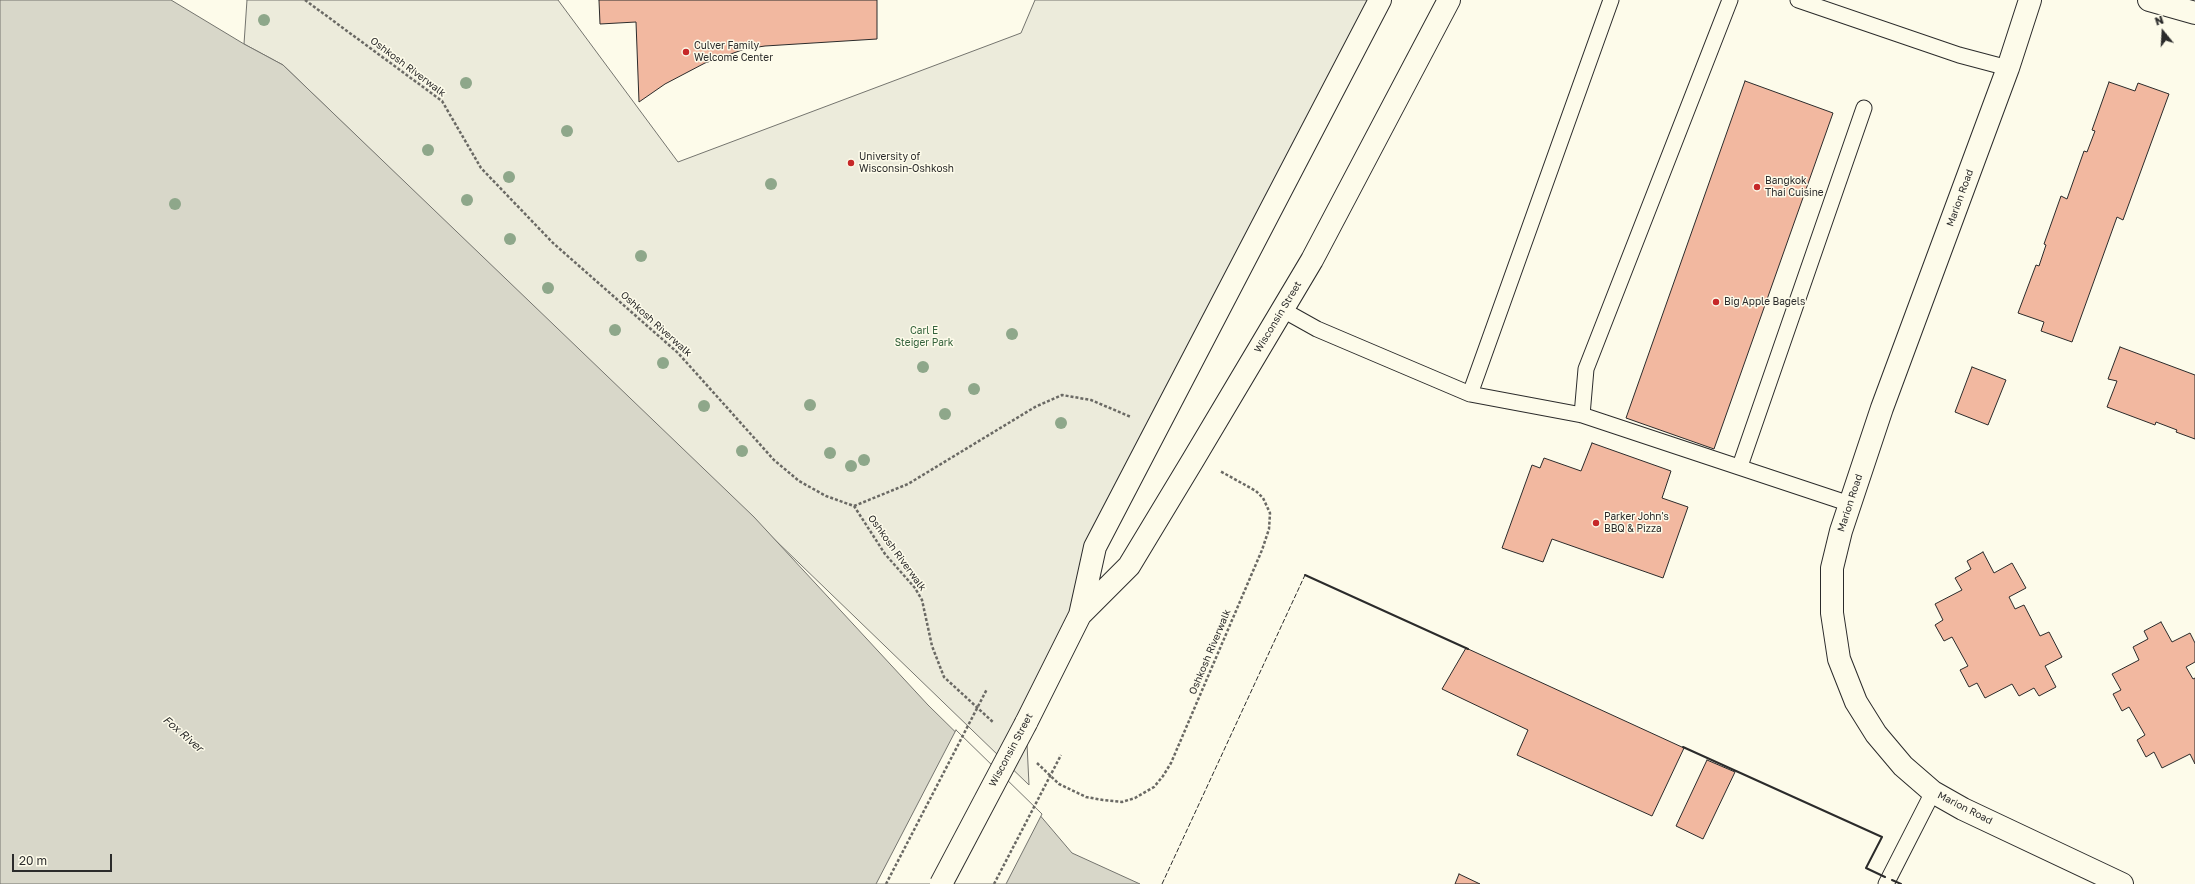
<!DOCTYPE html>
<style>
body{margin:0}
#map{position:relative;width:2195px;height:884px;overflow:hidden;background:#fdfbea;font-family:"Golos Text",sans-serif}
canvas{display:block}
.north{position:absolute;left:2143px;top:12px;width:40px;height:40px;-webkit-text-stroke:3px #fdfbea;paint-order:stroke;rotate:342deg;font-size:11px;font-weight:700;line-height:16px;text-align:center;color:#2b2b2b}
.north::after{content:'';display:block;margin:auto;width:14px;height:18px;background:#2b2b2b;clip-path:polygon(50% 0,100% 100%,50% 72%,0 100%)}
.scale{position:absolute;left:12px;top:854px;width:100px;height:18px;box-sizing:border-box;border:2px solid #2b2b2b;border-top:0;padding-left:5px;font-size:12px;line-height:14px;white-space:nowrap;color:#2b2b2b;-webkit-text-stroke:3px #fdfbea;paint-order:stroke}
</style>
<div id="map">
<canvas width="2195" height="884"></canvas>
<div class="north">N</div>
<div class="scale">20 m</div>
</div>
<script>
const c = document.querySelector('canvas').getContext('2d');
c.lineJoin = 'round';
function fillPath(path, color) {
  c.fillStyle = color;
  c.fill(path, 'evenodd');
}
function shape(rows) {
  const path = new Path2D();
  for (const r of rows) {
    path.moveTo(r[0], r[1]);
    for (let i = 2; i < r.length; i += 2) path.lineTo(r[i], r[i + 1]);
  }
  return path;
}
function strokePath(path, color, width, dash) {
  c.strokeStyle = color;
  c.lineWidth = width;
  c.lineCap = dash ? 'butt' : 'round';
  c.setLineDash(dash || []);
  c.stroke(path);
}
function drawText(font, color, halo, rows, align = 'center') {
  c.font = font + ' "Golos Text",sans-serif';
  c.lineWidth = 3;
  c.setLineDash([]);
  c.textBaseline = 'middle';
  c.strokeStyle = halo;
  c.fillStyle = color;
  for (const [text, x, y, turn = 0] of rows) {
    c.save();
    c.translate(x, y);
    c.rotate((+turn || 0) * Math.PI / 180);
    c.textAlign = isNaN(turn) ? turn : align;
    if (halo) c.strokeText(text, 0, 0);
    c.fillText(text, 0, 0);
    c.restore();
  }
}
const green = shape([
 [247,0,558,0,678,162,1021,33,1035,0,1380,0,1157,429,1026,723,1029,785,283,65,244,44,247,0]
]);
fillPath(green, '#ecebdb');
strokePath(green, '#74746e', 1);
const water = shape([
 [0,0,171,0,244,44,283,65,754,517,928,705,1038,813,1072,853,1140,884,0,884,0,0]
]);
fillPath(water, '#d8d7c9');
strokePath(water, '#74746e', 1);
const pier = shape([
 [956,730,1042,814,1006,884,876,884,956,730]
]);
fillPath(pier, '#fdfbea');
strokePath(pier, '#74746e', 1);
const building = shape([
 [599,0,877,0,877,39,765,46,745,49,705,63,665,84,639,102,636,22,600,24,599,0],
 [1745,81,1833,113,1714,449,1626,418,1745,81],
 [2109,82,2135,91,2138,83,2169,94,2123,220,2117,217,2072,342,2041,331,2044,322,2018,313,2036,265,2039,266,2046,245,2044,244,2061,196,2067,199,2084,151,2087,152,2095,131,2092,130,2109,82],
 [2120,347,2195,375,2195,439,2176,432,2177,430,2156,422,2155,425,2107,407,2117,381,2108,379,2120,347],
 [1972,367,2006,380,1988,425,1955,412,1972,367],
 [1592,443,1671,471,1662,498,1688,507,1663,578,1552,539,1543,562,1502,548,1532,465,1540,468,1544,458,1581,471,1592,443],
 [1983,552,1994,573,2012,563,2026,588,2009,597,2015,609,2024,605,2040,636,2049,632,2062,657,2045,666,2056,687,2039,696,2034,688,2019,696,2012,684,1985,698,1977,683,1969,687,1960,670,1968,666,1952,637,1944,641,1935,625,1943,620,1935,604,1962,590,1955,578,1971,569,1967,561,1983,552],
 [2161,622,2172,642,2190,633,2195,643,2195,662,2186,667,2193,679,2195,678,2195,764,2190,754,2162,768,2154,752,2146,757,2137,740,2145,735,2129,707,2122,711,2113,694,2121,690,2112,674,2139,660,2133,647,2148,639,2144,631,2161,622],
 [1466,648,1684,748,1652,816,1517,755,1528,730,1442,689,1466,648],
 [1707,760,1735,772,1703,839,1676,826,1707,760],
 [1459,874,1480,884,1455,884,1459,874]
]);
fillPath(building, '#f2b8a0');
strokePath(building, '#2b2b2b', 1);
const service = shape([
 [1798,0,1959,55,2008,68],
 [1283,310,1317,329,1470,394,1611,0],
 [1470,394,1582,415,1850,504],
 [1582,415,1586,369,1730,0],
 [1740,466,1864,108],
 [1886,884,1933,792]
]);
const minor = shape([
 [2030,0,2008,68,1882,408,1841,531,1832,568,1832,613,1839,659,1856,702,1876,734,1903,766,1933,792,1963,809,2122,884]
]);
const tertiary = shape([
 [2149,0,2195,13]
]);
const primary = shape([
 [1080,615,1129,566,1193,460,1312,260,1449,0],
 [1026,723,1080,615,1095,547,1380,0]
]);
strokePath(service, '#2b2b2b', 17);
strokePath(minor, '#2b2b2b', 24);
strokePath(tertiary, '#2b2b2b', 24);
strokePath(primary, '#2b2b2b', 24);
strokePath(shape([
 [305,0,442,101,481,168,553,243,678,353,774,460,799,481,826,496,854,506,885,554,915,588,922,600,932,646,944,677,994,723],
 [854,506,908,484,1035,407,1062,395,1091,400,1131,417],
 [1037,763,1059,784,1086,797,1103,800,1122,802,1135,798,1154,787,1163,776,1171,763,1262,550,1269,529,1270,513,1263,498,1256,491,1220,471]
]), '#6a6964', 2.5, [3, 2]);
strokePath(service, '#fdfbea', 15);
strokePath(minor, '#fdfbea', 22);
strokePath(tertiary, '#fdfbea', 22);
strokePath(primary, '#fdfbea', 22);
const primaryBridge = shape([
 [941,884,1026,723]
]);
strokePath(primaryBridge, '#2b2b2b', 24, []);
strokePath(shape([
 [886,884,987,689],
 [994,884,1061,755]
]), '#6a6964', 2.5, [3, 2]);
strokePath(primaryBridge, '#fdfbea', 22);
strokePath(shape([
 [1162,884,1305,575]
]), '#2b2b2b', 1, [5, 2]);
strokePath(shape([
 [1305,575,1468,649],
 [1683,747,1882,837,1866,868,1885,877],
 [1892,880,1901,884]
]), '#2b2b2b', 2);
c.fillStyle = '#8ea78a';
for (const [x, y] of [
 [264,20],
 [466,83],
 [567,131],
 [428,150],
 [509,177],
 [771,184],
 [467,200],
 [175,204],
 [510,239],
 [641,256],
 [548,288],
 [615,330],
 [1012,334],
 [663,363],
 [923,367],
 [974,389],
 [810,405],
 [704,406],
 [945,414],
 [1061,423],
 [742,451],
 [830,453],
 [864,460],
 [851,466]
]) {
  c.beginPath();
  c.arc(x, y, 6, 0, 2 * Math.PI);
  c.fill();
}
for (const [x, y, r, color] of [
 [686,52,4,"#c62828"],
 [851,163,4,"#c62828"],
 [1757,187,4,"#c62828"],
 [1716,302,4,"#c62828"],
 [1596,523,4,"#c62828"]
]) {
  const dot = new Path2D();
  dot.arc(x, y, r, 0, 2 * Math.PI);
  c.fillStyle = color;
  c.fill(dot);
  strokePath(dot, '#fdfbea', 1.5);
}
drawText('10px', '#2b2b2b', '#fdfbea', [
 ["Culver Family",694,46],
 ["Welcome Center",694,58],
 ["University of",859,157],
 ["Wisconsin-Oshkosh",859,169],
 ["Bangkok",1765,181],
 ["Thai Cuisine",1765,193],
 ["Big Apple Bagels",1724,302],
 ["Parker John's",1604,517],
 ["BBQ & Pizza",1604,529]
], 'left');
drawText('10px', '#2b2b2b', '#fdfbea', [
 ["Oshkosh Riverwalk",408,67,37],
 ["Marion Road",1960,198,-70],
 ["Wisconsin Street",1278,317,-59],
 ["Oshkosh Riverwalk",656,324,42],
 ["Marion Road",1850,503,-72],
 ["Oshkosh Riverwalk",897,553,54],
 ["Oshkosh Riverwalk",1210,652,-67],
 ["Wisconsin Street",1011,750,-62],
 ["Marion Road",1965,808,27]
]);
drawText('10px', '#34623c', '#fdfbea', [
 ["Carl E",924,331],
 ["Steiger Park",924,343]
]);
drawText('italic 11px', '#2b2b2b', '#fdfbea', [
 ["Fox River",183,734,41]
]);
</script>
